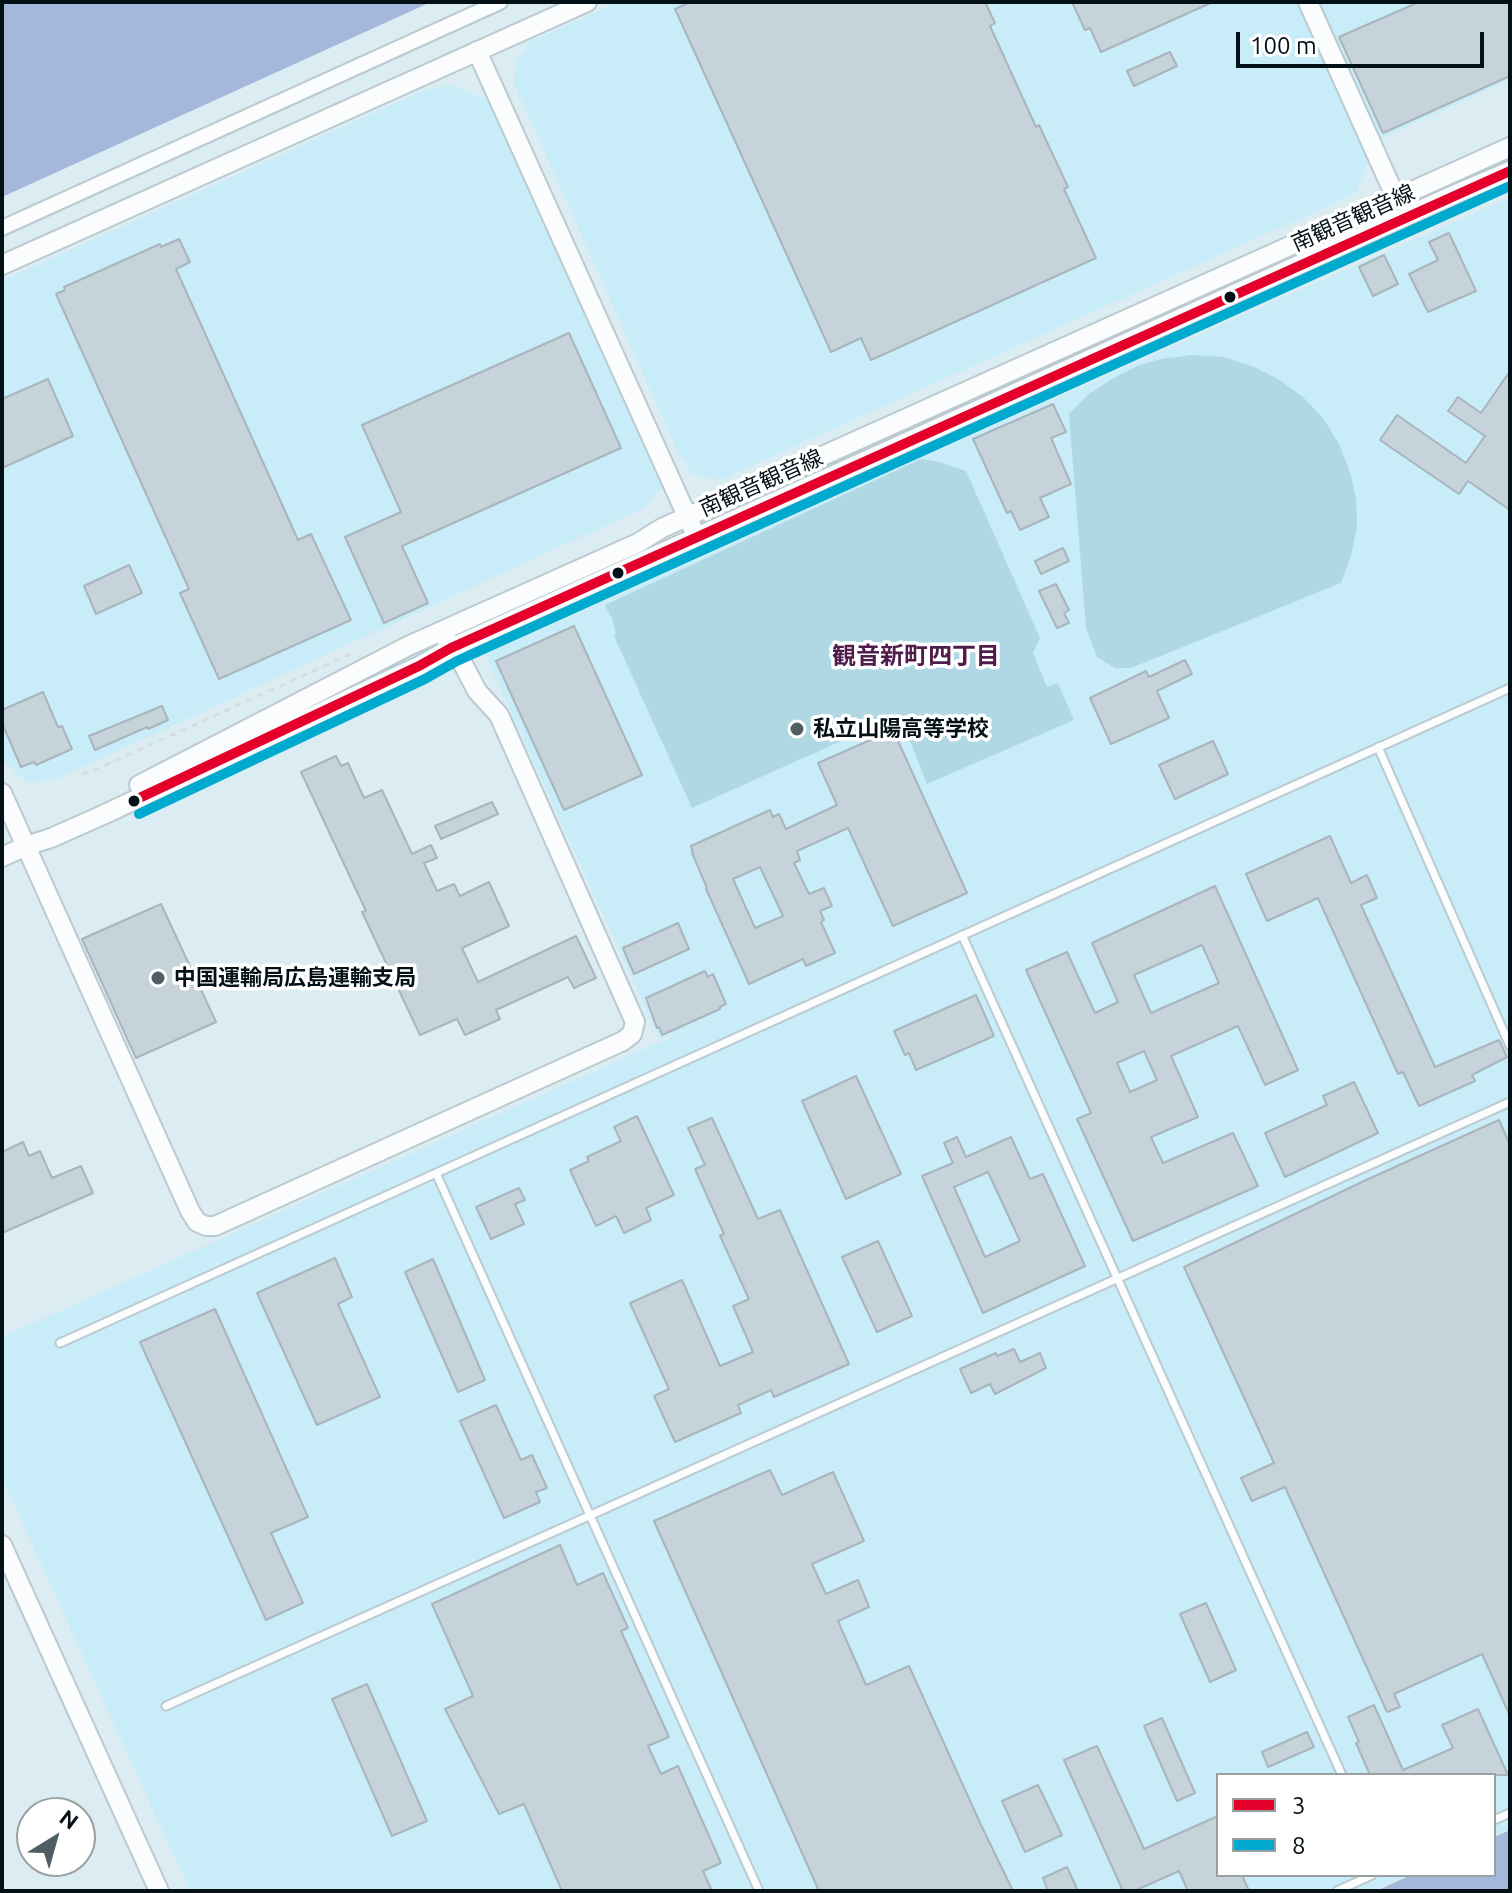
<!DOCTYPE html>
<meta charset="utf-8">
<style>
body{margin:0}
#map{position:relative;width:1512px;height:1893px;overflow:hidden;background:#dbedf3;font-family:Ubuntu,sans-serif}
canvas{display:block}
.frame{position:absolute;inset:0;border:4px solid #031116;pointer-events:none}
.legend{position:absolute;left:1216px;top:1773px;width:280px;height:104px;box-sizing:border-box;background:#fff;border:2px solid #9aa0a2;margin:0;padding:10px 14px;list-style:none;font-size:24px;color:#031116}
.legend li{display:flex;align-items:center;gap:16px;height:40px}
.legend b{width:40px;border:2px solid #9aa0a2}
.north{position:absolute;left:16px;top:1797px;width:80px;height:80px;box-sizing:border-box;background:#fff;border:2px solid #9aa0a2;border-radius:50%;rotate:37deg;font-size:22px;font-weight:700;line-height:32px;text-align:center;color:#031116}
.north::after{content:'';display:block;margin:auto;width:28px;height:36px;background:#4f5e63;clip-path:polygon(50% 0,100% 100%,50% 72%,0 100%)}
.scale{position:absolute;left:1236px;top:32px;width:248px;height:36px;box-sizing:border-box;border:4px solid #031116;border-top:0;padding-left:10px;font-size:24px;line-height:28px;white-space:nowrap;color:#031116;-webkit-text-stroke:6px #fff;paint-order:stroke}
</style>
<div id="map">
<canvas width="1512" height="1893"></canvas>
<div class="frame"></div>
<ul class="legend">
<li><b style="height:10px;background:#e4002b"></b>3</li>
<li><b style="height:10px;background:#00a9ce"></b>8</li>
</ul>
<div class="north">N</div>
<div class="scale">100 m</div>
</div>
<script>
const c = document.querySelector('canvas').getContext('2d');
c.lineJoin = 'round';
function fillPath(path, color) {
  c.fillStyle = color;
  c.fill(path, 'evenodd');
}
function shape(rows) {
  const path = new Path2D();
  for (const r of rows) {
    path.moveTo(r[0], r[1]);
    for (let i = 2; i < r.length; i += 2) path.lineTo(r[i], r[i + 1]);
  }
  return path;
}
function strokePath(path, color, width, dash) {
  c.strokeStyle = color;
  c.lineWidth = width;
  c.lineCap = dash ? 'butt' : 'round';
  c.setLineDash(dash || []);
  c.stroke(path);
}
function drawText(font, color, halo, rows, align = 'center') {
  c.font = font + ' Ubuntu,"Noto Sans JP",sans-serif';
  c.lineWidth = 7;
  c.setLineDash([]);
  c.textBaseline = 'middle';
  c.strokeStyle = halo;
  c.fillStyle = color;
  for (const [text, x, y, turn = 0] of rows) {
    c.save();
    c.translate(x, y);
    c.rotate((+turn || 0) * Math.PI / 180);
    c.textAlign = isNaN(turn) ? turn : align;
    if (halo) c.strokeText(text, 0, 0);
    c.fillText(text, 0, 0);
    c.restore();
  }
}
fillPath(shape([
 [619,2,1510,2,1510,80,1380,139,1355,194,720,480,692,474,678,452,514,83,516,62,531,41],
 [449,85,487,99,495,114,659,477,662,488,644,508,59,778,32,783,25,781,4,761,2,757,2,281,420,92],
 [1510,197,1510,1829,1494,1836,1494,1775,1218,1775,1218,1875,1408,1875,1372,1891,190,1891,2,1478,2,1337,727,1012,660,1040,485,655,968,437]
]), '#c8ecf8');
fillPath(shape([
 [1192,355,1223,357,1252,366,1278,379,1303,397,1323,418,1339,444,1350,472,1356,499,1357,526,1351,556,1341,583,1131,668,1115,668,1097,657,1086,628,1069,414,1089,394,1112,379,1137,366,1161,359],
 [921,459,939,462,966,471,1040,638,1033,653,1047,687,1058,683,1074,720,927,784,904,726,888,720,692,808,614,636,616,634,613,621,605,605]
]), '#b0d7e4');
fillPath(shape([
 [2,2,431,2,2,197],
 [1510,1830,1510,1891,1376,1891,1411,1875,1494,1875,1494,1837]
]), '#a3b8da');
const building = shape([
 [690,2,985,2,995,23,990,26,1036,127,1039,125,1068,187,1064,189,1096,258,871,360,861,338,831,352,675,9,690,2],
 [1072,2,1213,2,1101,52,1090,28,1085,30,1072,2],
 [1419,2,1510,2,1510,76,1383,133,1339,37,1419,2],
 [1170,52,1177,66,1134,86,1127,71,1170,52],
 [1449,233,1476,291,1428,312,1409,274,1438,260,1429,242,1449,233],
 [179,239,190,262,176,269,298,540,311,534,351,620,219,679,180,593,189,589,56,294,65,290,64,287,160,244,161,247,179,239],
 [1384,255,1398,284,1373,296,1359,267,1384,255],
 [569,333,621,448,402,546,428,603,384,623,345,537,401,512,362,425,569,333],
 [1510,371,1510,510,1468,481,1459,494,1380,440,1397,415,1466,463,1485,436,1448,411,1458,397,1481,413,1510,371],
 [48,379,73,436,2,468,2,399,48,379],
 [1053,404,1066,432,1051,438,1071,484,1040,498,1049,517,1020,530,1011,511,1007,513,973,439,1053,404],
 [1063,548,1069,561,1041,574,1035,561,1063,548],
 [129,565,142,593,96,614,84,586,129,565],
 [1056,584,1069,610,1064,613,1069,623,1057,628,1039,591,1056,584],
 [574,626,642,775,564,810,496,661,574,626],
 [1185,660,1192,674,1157,691,1169,718,1111,744,1090,698,1146,671,1149,677,1185,660],
 [43,692,58,727,62,726,72,749,36,765,34,762,21,767,2,723,2,710,43,692],
 [162,706,168,720,148,729,147,727,95,750,89,736,162,706],
 [893,730,967,893,893,926,848,828,797,851,800,860,794,863,809,894,824,888,832,906,820,911,824,920,821,922,835,953,806,966,803,959,749,984,706,889,707,888,692,853,693,853,691,846,770,810,773,817,779,814,786,829,837,805,818,763,893,730],
 [760,867,783,916,755,928,733,879,760,867],
 [1213,741,1228,774,1175,799,1159,765,1213,741],
 [336,756,341,766,348,763,364,798,382,790,412,854,431,845,437,858,424,863,437,891,454,884,460,896,489,882,509,926,462,948,478,982,576,936,596,978,574,988,568,977,496,1010,500,1019,465,1035,457,1019,420,1035,362,912,366,911,301,772,336,756],
 [492,802,498,814,441,839,435,826,492,802],
 [1330,836,1351,883,1367,875,1377,898,1361,905,1435,1067,1499,1040,1507,1057,1472,1075,1475,1081,1419,1106,1403,1072,1398,1074,1318,898,1267,921,1246,874,1330,836],
 [1215,886,1298,1070,1265,1085,1238,1026,1171,1056,1198,1117,1151,1137,1163,1163,1233,1133,1258,1186,1133,1241,1077,1119,1091,1113,1026,970,1067,952,1095,1013,1118,1002,1092,943,1215,886],
 [1202,945,1219,983,1151,1013,1134,975,1202,945],
 [1144,1051,1157,1080,1130,1092,1117,1063,1144,1051],
 [161,904,216,1022,136,1058,82,939,161,904],
 [678,923,689,949,634,974,623,948,678,923],
 [705,971,708,977,713,974,726,1004,720,1007,720,1009,662,1035,659,1027,657,1028,646,998,705,971],
 [976,995,994,1036,916,1070,909,1053,905,1055,894,1031,976,995],
 [856,1076,901,1174,846,1199,802,1101,856,1076],
 [1354,1082,1378,1133,1285,1177,1265,1133,1327,1105,1323,1096,1354,1082],
 [637,1116,674,1195,646,1208,651,1220,624,1233,616,1216,596,1226,570,1170,589,1161,587,1157,621,1141,614,1127,637,1116],
 [712,1118,758,1219,780,1210,849,1364,774,1397,771,1390,738,1405,741,1413,675,1442,654,1396,669,1389,630,1303,682,1280,720,1366,753,1352,733,1306,749,1299,720,1236,724,1234,695,1169,705,1165,688,1128,712,1118],
 [1499,1120,1510,1145,1510,1716,1482,1654,1394,1694,1400,1707,1387,1712,1285,1487,1252,1501,1241,1478,1274,1463,1184,1267,1364,1181,1499,1120],
 [957,1137,966,1157,1011,1137,1030,1179,1043,1174,1085,1266,983,1313,922,1176,953,1163,944,1143,957,1137],
 [988,1172,1020,1241,985,1257,954,1187,988,1172],
 [23,1142,29,1156,40,1151,52,1178,81,1166,93,1193,2,1233,2,1152,23,1142],
 [519,1188,525,1200,515,1204,524,1224,491,1239,476,1207,519,1188],
 [878,1241,912,1316,877,1332,842,1257,878,1241],
 [335,1258,352,1297,338,1304,380,1397,317,1425,257,1293,335,1258],
 [433,1259,485,1380,458,1392,405,1272,433,1259],
 [215,1309,308,1517,271,1533,303,1603,266,1620,140,1342,215,1309],
 [1014,1349,1020,1362,1040,1353,1046,1368,995,1394,990,1384,971,1393,960,1369,996,1353,997,1356,1014,1349],
 [496,1405,521,1460,532,1455,547,1488,536,1492,540,1502,504,1518,460,1421,496,1405],
 [770,1470,782,1495,833,1472,864,1541,812,1564,826,1594,858,1580,869,1607,838,1621,866,1685,909,1666,981,1825,1013,1891,819,1891,654,1521,770,1470],
 [560,1545,577,1585,603,1573,628,1628,621,1631,669,1737,648,1746,661,1774,678,1766,721,1863,703,1871,712,1891,562,1891,524,1804,499,1814,445,1709,473,1696,432,1604,560,1545],
 [1206,1603,1236,1670,1210,1682,1180,1614,1206,1603],
 [367,1684,427,1821,392,1836,332,1699,367,1684],
 [1374,1705,1403,1770,1453,1748,1442,1725,1478,1709,1508,1775,1370,1775,1356,1743,1359,1742,1348,1717,1374,1705],
 [1162,1718,1195,1793,1177,1801,1144,1726,1162,1718],
 [1307,1732,1314,1747,1268,1767,1262,1752,1307,1732],
 [1097,1746,1144,1849,1218,1816,1218,1875,1242,1875,1249,1891,1188,1891,1179,1871,1134,1891,1123,1891,1064,1760,1097,1746],
 [1038,1785,1062,1835,1025,1852,1002,1801,1038,1785],
 [1067,1867,1078,1891,1048,1891,1043,1878,1067,1867]
]);
fillPath(building, '#c6d3da');
strokePath(building, '#a8b5bd', 2);
const lane = shape([
 [1378,747,1510,1046],
 [962,935,1342,1775],
 [436,1173,759,1891],
 [60,1343,1510,688],
 [166,1706,1510,1102],
 [1494,1820,1510,1813],
 [1337,1891,1372,1875]
]);
const street = shape([
 [2,228,500,2]
]);
const secondary = shape([
 [1308,2,1396,198],
 [477,51,692,527],
 [2,265,587,2],
 [139,785,408,646,638,543,662,528,1510,147],
 [2,793,190,1211,197,1222,206,1226,215,1226,623,1041,632,1034,635,1022,499,715,477,691,463,664,451,648,445,637],
 [2,857,26,846,51,838,105,814,419,666,451,648,1458,193,1510,171],
 [2,1545,159,1891]
]);
strokePath(lane, '#bacacf', 11);
strokePath(street, '#bacacf', 18);
strokePath(secondary, '#bacacf', 22);
strokePath(shape([
 [82,773,88,773,353,653]
]), '#d7dcde', 3, [6, 6]);
strokePath(lane, '#fafcfd', 7);
strokePath(street, '#fafcfd', 14);
strokePath(secondary, '#fafcfd', 18);
strokePath(shape([
 [133,801,419,666,451,648,1510,171]
]), '#e4002b', 10);
strokePath(shape([
 [139,814,425,679,457,661,1510,186]
]), '#00a9ce', 10);
for (const [x, y, r, color] of [
 [1230,297,7,"#031116"],
 [618,573,7,"#031116"],
 [797,729,8,"#4f5e63"],
 [134,801,7,"#031116"],
 [158,978,8,"#4f5e63"]
]) {
  const dot = new Path2D();
  dot.arc(x, y, r, 0, 2 * Math.PI);
  c.fillStyle = color;
  c.fill(dot);
  strokePath(dot, '#fff', 3);
}
drawText('22px', '#031116', '#fff', [
 ["南観音観音線",1353,218,-24],
 ["南観音観音線",761,483,-24]
]);
drawText('bold 22px', '#031116', '#fff', [
 ["私立山陽高等学校",813,729],
 ["中国運輸局広島運輸支局",174,978]
], 'left');
drawText('bold 24px', '#4f1c4c', '#fff', [
 ["観音新町四丁目",916,656]
]);
</script>
